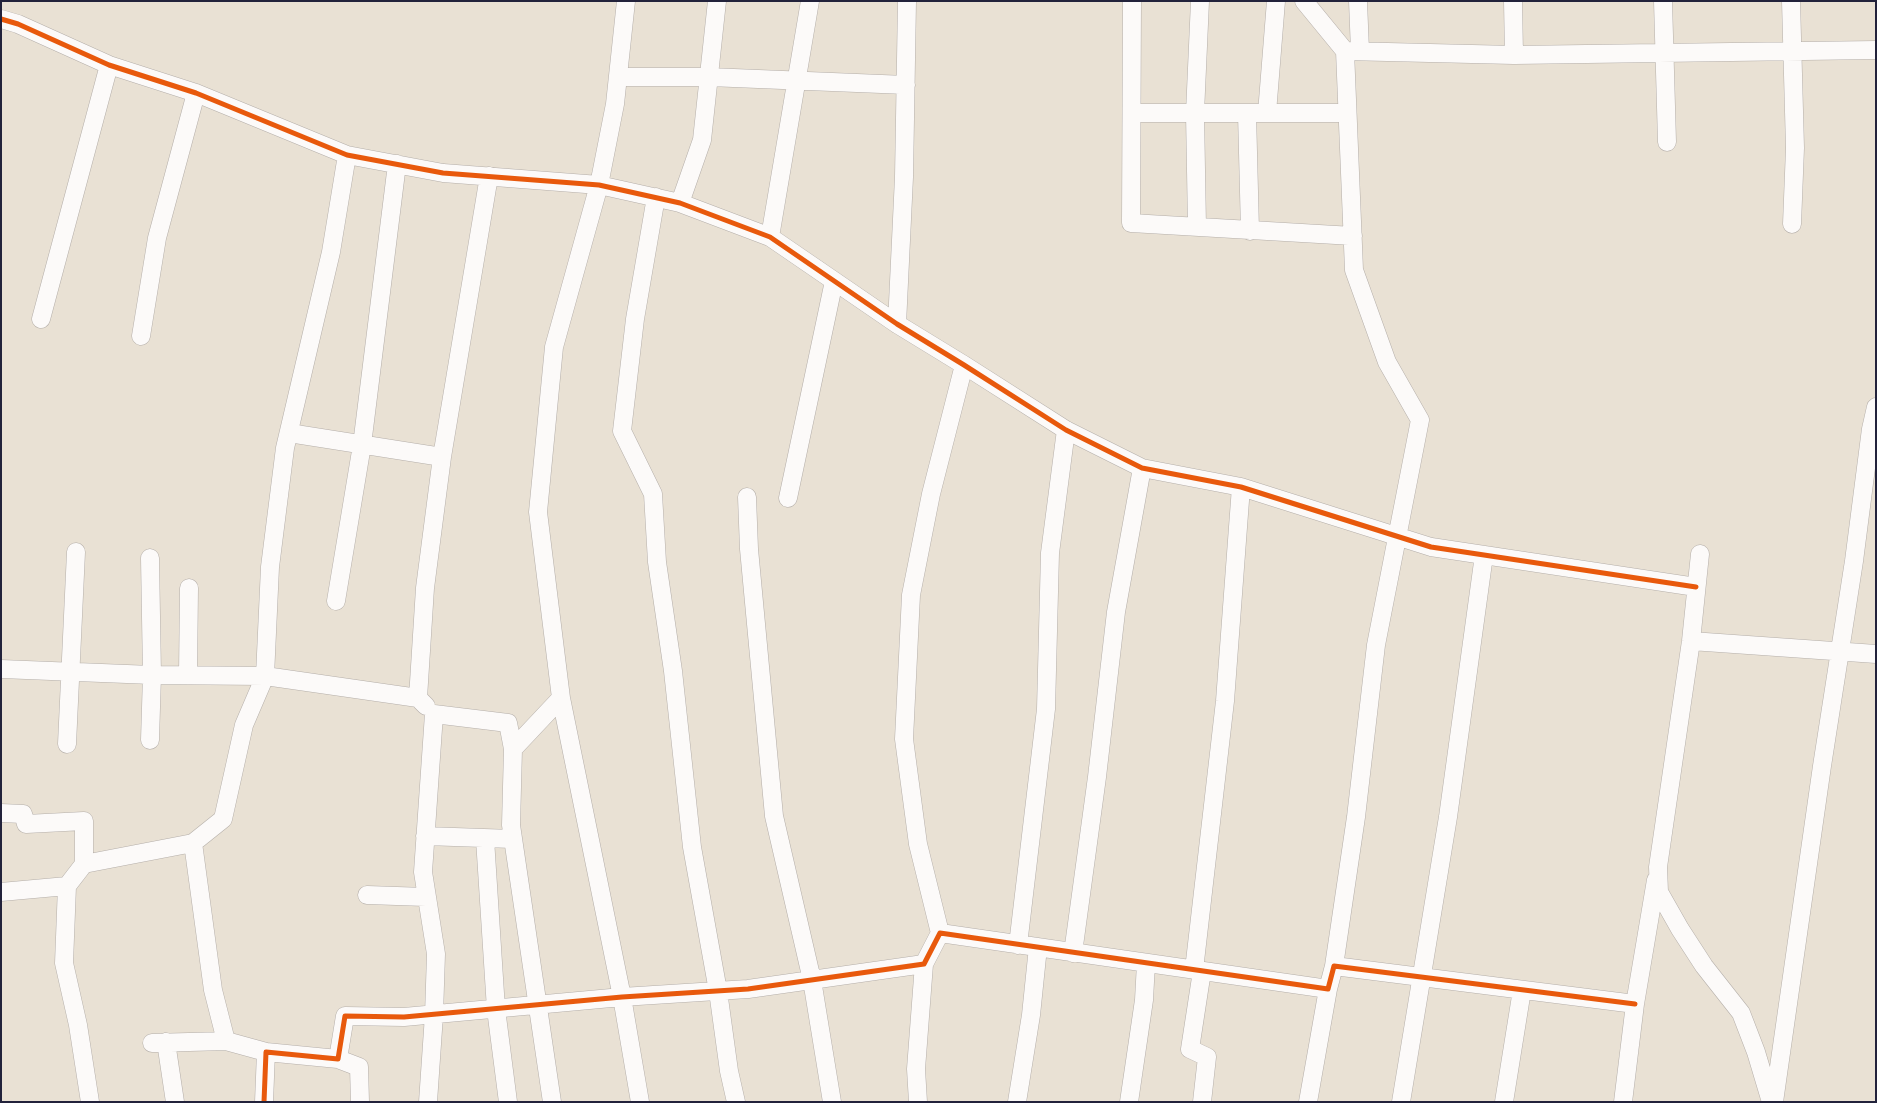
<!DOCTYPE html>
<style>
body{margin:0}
#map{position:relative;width:1877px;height:1103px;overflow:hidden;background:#e9e1d4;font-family:"Patrick Hand",sans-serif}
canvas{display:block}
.frame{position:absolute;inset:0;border:2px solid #22223b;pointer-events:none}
</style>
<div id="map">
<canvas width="1877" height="1103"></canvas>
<div class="frame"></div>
</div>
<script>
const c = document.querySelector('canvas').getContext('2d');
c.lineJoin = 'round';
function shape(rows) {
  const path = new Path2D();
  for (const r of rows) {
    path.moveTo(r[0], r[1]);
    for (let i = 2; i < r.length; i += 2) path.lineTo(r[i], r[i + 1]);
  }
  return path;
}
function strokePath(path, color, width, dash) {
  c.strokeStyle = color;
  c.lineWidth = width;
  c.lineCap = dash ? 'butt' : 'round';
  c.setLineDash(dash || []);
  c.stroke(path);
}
const minor = shape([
 [626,1,615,104,599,185,554,347,538,512,561,698,622,997,640,1102],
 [1132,1,1131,223,1353,236],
 [1304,1,1345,51,1354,270,1387,362,1420,420,1376,645,1356,817,1334,966],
 [1358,1,1360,51],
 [1513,1,1514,55],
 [1663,1,1667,142],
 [1791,1,1795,148,1792,224],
 [1,19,18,24,109,65,196,93,347,155,443,173,599,185,680,203,770,237,897,324,964,365,1066,430,1142,468,1241,487,1431,547,1696,587],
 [1345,51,1514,55,1876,50],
 [618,77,709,77,906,85],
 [1132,113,1347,113],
 [1247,113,1250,231],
 [1267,113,1276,1],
 [656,197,635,319,622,431,653,494,657,562,673,671,692,847,718,991,729,1071,736,1102],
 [680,203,702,140,717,1],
 [1197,227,1195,113,1200,1],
 [770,237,810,1],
 [41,319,109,65],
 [897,324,904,177,907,1],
 [141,336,157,238,196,93],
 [289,433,442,457],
 [747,497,749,549,774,816,812,980,832,1102],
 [788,498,834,281],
 [1700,554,1691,641,1658,867,1659,892,1680,929,1704,966,1741,1013,1756,1052,1771,1102],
 [336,601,362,445,397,164],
 [1691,641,1876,654],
 [1,669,152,675,265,676,418,698,426,706],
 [188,675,189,588],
 [418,698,425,588,442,457,489,176],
 [150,740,152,675,150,558],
 [67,744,76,552],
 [1,813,23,814,26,824,84,821,84,864],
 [425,836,513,839],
 [485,839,496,1009,508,1102],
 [193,843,223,819,244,725,265,676,270,567,285,448,331,252,347,155],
 [67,886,64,963,78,1025,90,1102],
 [1,892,67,886,84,864,193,843,213,990,226,1041,266,1052],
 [367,895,426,897],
 [940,933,918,844,904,739,911,595,931,494,964,365],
 [1018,945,1046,709,1050,553,1066,430],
 [1073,953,1097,777,1116,612,1142,468],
 [1194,970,1225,701,1241,487],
 [1202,971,1190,1049,1207,1057,1202,1102],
 [166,1042,175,1102],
 [152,1043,226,1041],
 [338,1059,359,1067,360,1102],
 [264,1102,266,1052,338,1059,345,1016,404,1017,622,997,748,989,924,964,940,933,1328,989,1334,966,1635,1004],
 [428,1102,434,1015,436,954,423,872,434,714,508,723,513,749],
 [552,1102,511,825,513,749,561,698],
 [918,1102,916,1069,924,964],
 [1017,1102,1031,1015,1038,947],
 [1129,1102,1144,1000,1146,963],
 [1308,1102,1328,989],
 [1401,1102,1448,817,1484,555],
 [1504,1102,1522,990],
 [1623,1102,1635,1004,1656,880],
 [1774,1102,1822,766,1854,561,1871,429,1876,407]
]);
strokePath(minor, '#b4aea9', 19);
strokePath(minor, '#fcfaf9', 18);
strokePath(shape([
 [1,19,18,24,109,65,196,93,347,155,443,173,599,185,680,203,770,237,897,324,964,365,1066,430,1142,468,1241,487,1431,547,1696,587],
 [264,1102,266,1052,338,1059,345,1016,404,1017,622,997,748,989,924,964,940,933,1328,989,1334,966,1635,1004]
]), '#e8590c', 5);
</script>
